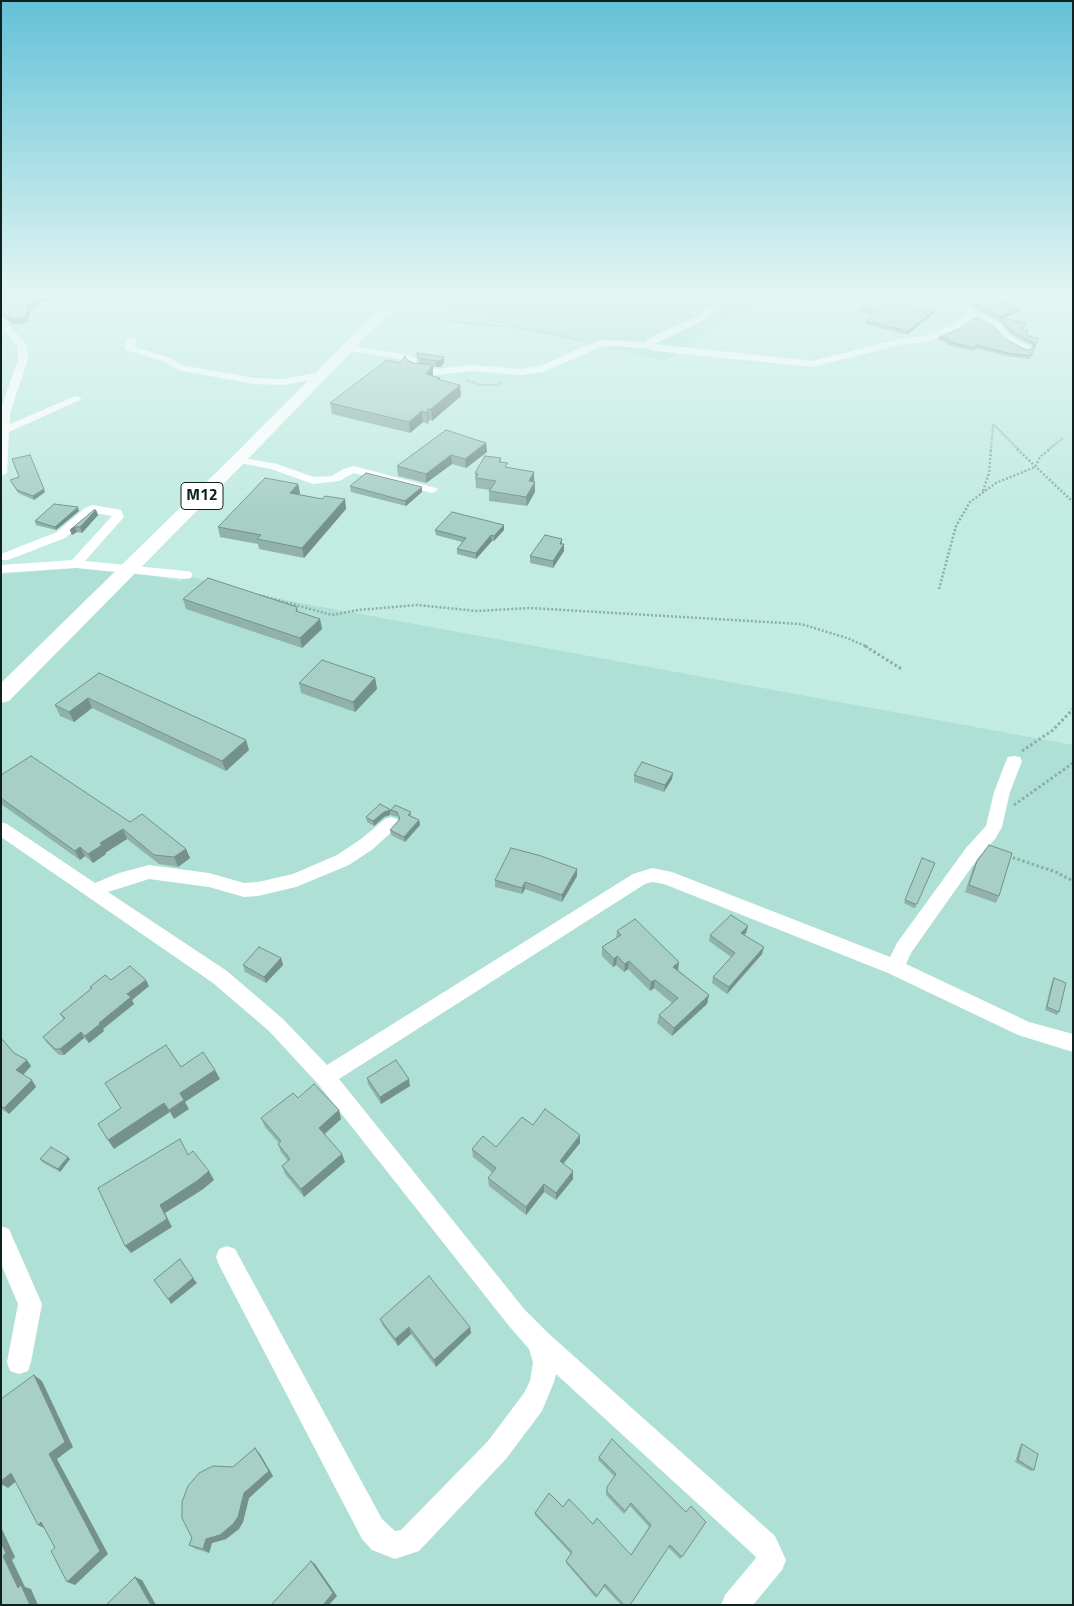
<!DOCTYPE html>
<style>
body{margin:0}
#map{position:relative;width:1074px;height:1606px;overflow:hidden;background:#c2ebe2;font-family:"Titillium Web",sans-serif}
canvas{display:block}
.frame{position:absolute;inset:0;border:2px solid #11211e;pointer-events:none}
</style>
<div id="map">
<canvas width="1074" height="1606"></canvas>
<div class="frame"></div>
</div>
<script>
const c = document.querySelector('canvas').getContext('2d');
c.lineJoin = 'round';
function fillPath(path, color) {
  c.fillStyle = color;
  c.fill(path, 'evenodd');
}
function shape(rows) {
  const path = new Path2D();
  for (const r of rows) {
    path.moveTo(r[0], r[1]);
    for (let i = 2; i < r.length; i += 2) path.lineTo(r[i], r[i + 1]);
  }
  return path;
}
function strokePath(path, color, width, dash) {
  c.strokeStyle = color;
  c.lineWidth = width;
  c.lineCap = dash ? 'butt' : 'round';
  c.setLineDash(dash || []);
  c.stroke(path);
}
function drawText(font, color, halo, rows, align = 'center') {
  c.font = font + ' "Titillium Web",sans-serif';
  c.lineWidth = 4.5;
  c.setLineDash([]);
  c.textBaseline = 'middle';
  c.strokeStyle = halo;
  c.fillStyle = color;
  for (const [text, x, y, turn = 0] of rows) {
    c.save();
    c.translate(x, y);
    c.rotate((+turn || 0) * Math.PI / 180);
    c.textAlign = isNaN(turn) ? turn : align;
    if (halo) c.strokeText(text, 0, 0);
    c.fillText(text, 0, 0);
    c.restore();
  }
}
fillPath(shape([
 [392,294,771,294,665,361,492,321],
 [98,566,181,581,186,575,246,593,1073,745,1073,1605,1,1605,1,574]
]), '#aee0d6');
strokePath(shape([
 [445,321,522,328,579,340],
 [466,380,481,385,496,385,502,382],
 [993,424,1019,450],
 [991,450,993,424],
 [1048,450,1063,438]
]), '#8caea7', 2, [1, 1]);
strokePath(shape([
 [1017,449,1073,502],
 [983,491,989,473,991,449],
 [939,589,956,526,970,502,996,483,1035,467,1040,457,1050,449],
 [259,595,332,615,358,610,417,605,477,611,530,608,801,624,847,638,868,647]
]), '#8caea7', 2.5, [2, 2]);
strokePath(shape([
 [865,646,903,670],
 [1022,751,1053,730,1073,709],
 [1014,805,1073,763],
 [1008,856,1056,872,1073,881]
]), '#8caea7', 3, [2.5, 2.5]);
fillPath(shape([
 [365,294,375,294,393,307,392,309,386,309,365,294],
 [727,294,736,294,704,320,654,344,812,361,900,339,925,336,951,326,969,314,933,294,943,294,998,322,1010,335,1032,348,1027,351,1024,350,1004,339,992,326,976,318,957,330,930,341,900,345,812,367,655,351,646,348,603,346,543,372,520,375,472,371,436,375,415,372,409,369,406,360,349,351,344,348,349,345,409,355,416,359,417,366,436,369,472,365,520,369,541,366,575,350,602,340,645,342,649,338,698,316,727,294],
 [1,318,4,319,27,345,28,359,10,413,10,424,73,397,77,396,82,399,9,432,7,473,1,476,1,409,18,359,17,345,1,327,1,318],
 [132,337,137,340,135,347,171,358,181,365,254,378,283,379,321,372,326,375,321,378,283,385,254,384,178,370,165,362,127,350,125,348,127,340,132,337],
 [238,457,277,464,314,477,332,476,343,469,354,466,436,488,438,490,432,493,354,473,339,481,313,484,271,469,234,462,232,460,238,457],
 [93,505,121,510,124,517,85,561,186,571,191,572,192,575,191,578,186,579,76,568,1,573,1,565,72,560,112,516,95,513,65,538,8,560,1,560,1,554,57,532,85,508,93,505],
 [1014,756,1020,757,1022,761,1010,792,1002,827,995,839,978,858,911,953,906,964,1029,1022,1073,1034,1073,1052,1018,1035,888,973,664,884,652,882,645,884,339,1079,525,1310,548,1333,775,1536,786,1560,782,1570,753,1605,721,1605,725,1595,756,1558,755,1556,556,1374,554,1382,542,1411,506,1459,419,1551,395,1559,372,1550,362,1539,219,1265,216,1257,219,1249,227,1246,235,1249,382,1519,395,1531,401,1530,488,1441,524,1393,530,1381,533,1362,529,1349,509,1326,318,1084,269,1031,213,983,1,837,1,822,7,824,95,883,119,873,149,865,209,873,244,883,258,882,293,874,337,855,361,839,385,819,391,817,397,819,399,823,397,827,373,849,349,865,296,887,258,896,244,897,209,887,149,879,108,892,227,971,283,1019,327,1065,633,874,652,868,672,872,890,957,897,943,966,848,986,826,994,792,1006,761,1008,757,1014,756],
 [1,1226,9,1229,42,1304,31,1362,28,1371,19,1374,10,1371,7,1362,18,1304,1,1264,1,1226]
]), '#fff');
fillPath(shape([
 [394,294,407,294,244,463,9,701,1,703,1,683,232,457,394,294]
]), '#fff');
fillPath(shape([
 [1,294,49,301,39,302,38,308,31,309,27,323,12,324,11,321,9,322,2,316,1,314],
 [452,294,486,294,477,302,452,298],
 [865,294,912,294,905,304,935,310,934,313,907,335,865,324,866,321,872,315,861,313,862,309,872,297],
 [973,304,992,306,1020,311,1003,318,1025,326,1023,330,1027,336,1038,338,1030,359,1007,356,976,348,974,351,948,345,948,343,938,340,939,337,1004,338,1024,349,1029,350,1033,347,1033,346,1011,334,999,320,999,319,998,320,972,307],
 [417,353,444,363,441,367,433,367,433,376,440,380,461,396,432,421,429,420,428,424,423,422,410,433,332,414,330,403,400,363,407,360,413,363,419,363],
 [486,443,487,452,466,468,452,464,426,483,398,476,397,466],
 [501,458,501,462,508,468,534,472,535,492,527,506,489,501,489,491,490,490,476,488,475,473],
 [19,477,45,492,34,500,18,493,10,480],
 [298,484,300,493,299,494,322,499,345,499,346,509,304,558,259,549,258,544,220,537,218,527],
 [350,486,422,492,406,506,351,492],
 [96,510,98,515,82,533,77,532,72,535,70,530],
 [79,511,56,530,36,525,35,521],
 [504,525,504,530,494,541,492,541,476,559,457,554,457,549,462,542,436,535,435,530],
 [562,544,564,551,553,568,530,563,530,556],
 [183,599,297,607,298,612,320,619,322,629,302,648,186,609],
 [99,673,249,750,226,771,92,708,74,722,60,716,55,705],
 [375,678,377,689,355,712,301,693,299,683],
 [673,773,672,779,664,792,634,782,634,775],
 [1,775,130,822,186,849,190,858,178,867,159,864,127,839,105,853,106,854,93,863,85,856,80,860,1,804],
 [391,810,411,812,411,817,419,820,420,825,405,842,391,835,390,830,399,820,398,817,390,815,384,817,374,826,367,822,366,817],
 [922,858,916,907,914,908,904,903],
 [977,861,999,896,996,903,965,892,973,868],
 [577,869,577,876,562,902,525,889,522,894,495,887,495,880],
 [748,926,746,933,744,935,762,954,727,994,712,983,713,977,731,957,709,941,710,935],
 [617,931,678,970,709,995,707,1004,672,1036,657,1023,659,1015,672,1003,654,988,650,991,628,969,624,972,616,965,613,967,602,956,602,947,616,938],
 [281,958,283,965,266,983,245,972,243,965],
 [1054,978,1059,1012,1057,1015,1045,1010,1052,981],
 [111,980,149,986,132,1000,134,1004,103,1029,104,1031,89,1043,84,1038,64,1055,59,1055,47,1043,43,1037,64,1020,60,1014,91,989,90,987],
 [1,1038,14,1053,31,1066,23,1075,32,1080,36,1087,9,1114,1,1109],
 [367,1078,410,1086,381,1104,368,1084],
 [298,1098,339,1110,341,1119,325,1134,345,1162,304,1197,285,1174,282,1166,288,1161,281,1152,278,1144,279,1143,265,1127,261,1118],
 [533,1125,580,1143,563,1164,573,1179,556,1200,544,1192,526,1215,489,1186,488,1178,493,1173,473,1157,472,1149,496,1147],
 [40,1159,70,1159,60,1172,42,1162],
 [380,1319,470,1327,471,1333,436,1367,411,1334,398,1346,383,1326],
 [1022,1444,1034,1470,1031,1471,1015,1462,1020,1446],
 [255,1448,260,1454,273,1476,249,1498,243,1522,239,1529,226,1539,212,1543,209,1553,196,1549,189,1545,233,1467],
 [599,1457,686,1512,706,1522,680,1559,668,1547,630,1605,621,1605,604,1587,596,1598,566,1563,566,1561,571,1554,535,1515,535,1513,563,1507,593,1524,631,1555,649,1527,630,1506,624,1514,606,1495,607,1487,615,1477,598,1460]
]), '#90b2aa');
fillPath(shape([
 [47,294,50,294,49,301,39,302,38,308,31,309,27,323,12,324,11,321,9,322,7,317,29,304,37,297],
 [477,294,486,294,477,302],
 [911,294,912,294,902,308,903,304],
 [1021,308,1020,311,1001,319,1000,317,999,319,998,320,999,317],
 [935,310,934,313,907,335,908,331],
 [444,357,444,363,441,367,436,367,436,361],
 [433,365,433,377,426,374],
 [460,385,461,396,432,421,431,409],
 [428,409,429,420,428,424,427,413],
 [422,411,423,422,410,433,409,422],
 [486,443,487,452,466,468,465,459],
 [451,455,452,464,426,483,426,474],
 [534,472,534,482,529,481],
 [535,482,535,492,527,506,526,497],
 [298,484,300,493,292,502,290,493],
 [422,487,422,492,406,506,405,501],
 [44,489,45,492,34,500,33,496],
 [345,499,346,509,304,558,302,548],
 [78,507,79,511,56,530,55,527],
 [96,510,98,515,82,533,80,527],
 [504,525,504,530,494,541,494,536],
 [75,527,77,532,72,535,70,530],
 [491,535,492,541,476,559,476,553],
 [562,539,562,546,564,544,564,551,553,568,553,561],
 [320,619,322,629,302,648,300,638],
 [375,678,377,689,355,712,353,702],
 [88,698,92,708,74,722,69,712],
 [246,740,249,750,226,771,222,761],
 [673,773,672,779,664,792,665,785],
 [390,810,390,815,384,817,374,826,373,821,384,812],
 [419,820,420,825,405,842,404,837],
 [123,829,127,839,105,853,106,854,93,863,88,854,100,843],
 [80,847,85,856,80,860,75,851],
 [186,849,190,858,178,867,174,857],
 [577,869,577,876,562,902,562,895],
 [525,882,525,889,522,894,522,888],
 [748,926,746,933,739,939,741,933],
 [764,947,762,954,727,994,729,987],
 [617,956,616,965,613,967,614,959],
 [281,958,283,965,266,983,264,977],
 [629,961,628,969,624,972,625,964],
 [679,962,678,971,673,967],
 [146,980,149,986,132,1000,134,1004,103,1029,104,1031,89,1043,85,1036,127,994],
 [655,980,654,988,650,991,651,982],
 [709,995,707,1004,672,1036,674,1028],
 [81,1032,84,1038,64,1055,60,1049],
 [27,1060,31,1066,21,1077,16,1070],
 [215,1070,220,1079,185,1102,189,1109,174,1119,169,1110,180,1093],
 [409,1079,410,1086,381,1104,380,1097],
 [32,1080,36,1087,9,1114,4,1108],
 [164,1103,170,1112,114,1149,108,1140],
 [339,1110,341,1119,322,1136,319,1128],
 [580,1135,580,1143,559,1169,560,1161],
 [342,1154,345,1162,304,1197,301,1189],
 [68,1157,70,1159,60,1172,58,1169],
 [209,1171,214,1180,202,1190,165,1213,172,1227,131,1253,125,1246,160,1205],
 [573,1171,573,1179,556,1200,556,1193],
 [544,1184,544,1192,526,1215,526,1207],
 [193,1278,197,1283,171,1304,168,1299],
 [409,1327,411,1334,398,1346,395,1339],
 [470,1327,471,1333,436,1367,434,1360],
 [34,1375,42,1381,73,1447,57,1459,108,1554,75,1585,67,1582,49,1454],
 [255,1448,260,1454,273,1476,249,1498,243,1522,239,1529,226,1539,212,1543,209,1553,203,1549,206,1539],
 [11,1473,20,1478,8,1488,1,1484,1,1481],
 [41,1522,46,1529,38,1525],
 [1,1527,15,1557,12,1560,25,1587,31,1589,38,1605,30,1605,18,1588,3,1556,1,1543],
 [311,1561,315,1564,337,1596,329,1605,323,1605],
 [135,1577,142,1580,156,1605,151,1605]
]), '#75918b');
const building = shape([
 [1,294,47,294,47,296,37,297,36,303,29,304,25,318,10,319,11,316,7,317,1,312,1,294],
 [874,294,911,294,903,304,935,310,908,331,866,321,875,312,862,309,875,294,874,294],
 [998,300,1021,308,999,317,973,304,976,302,992,306,998,300],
 [977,317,992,325,1004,338,1024,349,1029,350,1034,347,1034,343,1012,331,1000,317,1026,323,1022,330,1028,331,1027,336,1038,338,1031,356,1008,353,977,345,975,348,949,342,950,340,939,337,959,329,977,317],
 [417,353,423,354,444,357,441,360,436,361,418,358,417,353],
 [405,356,407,360,413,363,433,365,426,374,440,378,437,379,460,385,431,409,428,409,427,413,422,411,409,422,330,403,387,360,400,363,405,356],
 [446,430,486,443,465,459,451,455,426,474,397,466,446,430],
 [30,455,44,489,33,496,17,490,10,480,19,477,12,459,30,455],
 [485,456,501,458,499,462,508,463,505,467,534,472,529,481,535,482,526,497,489,491,496,481,476,478,478,474,475,473,485,456],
 [366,473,422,487,405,501,350,486,366,473],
 [265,478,298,484,290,493,322,499,325,496,345,499,302,548,257,539,261,535,218,527,265,478],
 [54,504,78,507,55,527,35,521,54,504],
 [94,510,96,510,80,527,75,527,70,530,94,510],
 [452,512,504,525,494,536,491,535,476,553,457,549,466,538,435,530,452,512],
 [545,535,562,539,560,544,564,544,553,561,530,556,545,535],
 [208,578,297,607,296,611,320,619,300,638,183,599,208,578],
 [322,660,375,678,353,702,299,683,322,660],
 [99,673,246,740,222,761,88,698,69,712,55,705,99,673],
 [31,756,130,822,142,814,186,849,174,857,154,855,123,829,100,843,102,845,88,854,80,847,75,851,1,798,1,775,31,756],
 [642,762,673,773,665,785,634,775,642,762],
 [380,804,391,810,395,805,411,812,408,815,419,820,404,837,390,830,400,819,397,812,390,810,384,812,373,821,366,817,380,804],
 [989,845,1012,853,999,896,969,885,977,861,989,845],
 [511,848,538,855,577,869,562,895,525,882,522,888,495,880,511,848],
 [922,858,935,863,917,904,915,904,905,900,922,858],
 [731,915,748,926,741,933,764,947,729,987,713,977,735,953,710,935,731,915],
 [635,919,679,962,673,967,709,995,674,1028,659,1015,678,998,655,980,651,982,629,961,625,964,617,956,614,959,602,947,621,935,617,931,635,919],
 [259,947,281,958,264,977,243,965,259,947],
 [130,966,146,980,127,994,131,997,99,1023,100,1024,85,1036,81,1032,60,1049,55,1049,43,1037,65,1018,60,1014,92,988,90,987,105,975,111,980,130,966],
 [1054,978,1066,983,1059,1012,1047,1007,1054,978],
 [1,1038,14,1053,27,1060,16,1070,32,1080,4,1108,1,1106,1,1038],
 [166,1045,181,1067,203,1052,215,1070,180,1093,184,1100,169,1110,164,1103,108,1140,98,1124,121,1108,105,1083,166,1045],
 [396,1060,409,1079,380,1097,367,1078,396,1060],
 [314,1084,339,1110,319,1128,342,1154,301,1189,282,1166,290,1159,278,1144,281,1141,261,1118,293,1093,298,1098,314,1084],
 [545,1109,580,1135,560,1161,573,1171,556,1193,544,1184,526,1207,488,1178,496,1168,472,1149,483,1136,496,1147,522,1117,533,1125,545,1109],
 [180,1139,188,1155,193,1151,209,1171,197,1181,160,1205,167,1219,125,1246,98,1188,180,1139],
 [51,1147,68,1157,58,1169,40,1159,51,1147],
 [180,1259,193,1278,168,1299,154,1280,180,1259],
 [429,1276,470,1327,434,1360,409,1327,395,1339,380,1319,429,1276],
 [34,1375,65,1442,49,1454,100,1551,67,1582,51,1551,55,1548,41,1522,38,1525,11,1473,1,1481,1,1399,34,1375],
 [612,1439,686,1512,691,1506,706,1522,682,1557,670,1545,630,1605,624,1605,605,1584,597,1596,566,1561,572,1552,535,1513,549,1493,563,1507,569,1499,593,1524,597,1518,631,1555,651,1525,631,1503,625,1511,607,1492,607,1487,616,1474,599,1457,612,1439],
 [1022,1444,1038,1454,1034,1470,1018,1460,1022,1444],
 [255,1448,269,1471,244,1493,238,1517,233,1524,220,1535,206,1539,203,1549,189,1545,192,1538,182,1518,182,1502,188,1486,199,1473,213,1466,233,1467,255,1448],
 [1,1543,6,1553,3,1556,18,1588,21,1585,30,1605,1,1605,1,1543],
 [311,1561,333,1593,323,1605,271,1605,311,1561],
 [135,1577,151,1605,106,1605,135,1577]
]);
fillPath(building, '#a7cfc6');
strokePath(building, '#75918b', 1);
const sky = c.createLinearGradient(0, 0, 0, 519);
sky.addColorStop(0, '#63c1d7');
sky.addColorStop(0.57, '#e4f6f2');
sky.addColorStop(1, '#e4f6f200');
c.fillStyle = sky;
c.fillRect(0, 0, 1074, 519);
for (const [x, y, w] of [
 [202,496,42]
]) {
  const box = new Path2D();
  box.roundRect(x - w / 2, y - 13.5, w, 27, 4);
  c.fillStyle = '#fff';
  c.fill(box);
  strokePath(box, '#11211e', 1);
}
drawText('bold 16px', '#11211e', null, [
 ["M12",202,496]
]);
</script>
